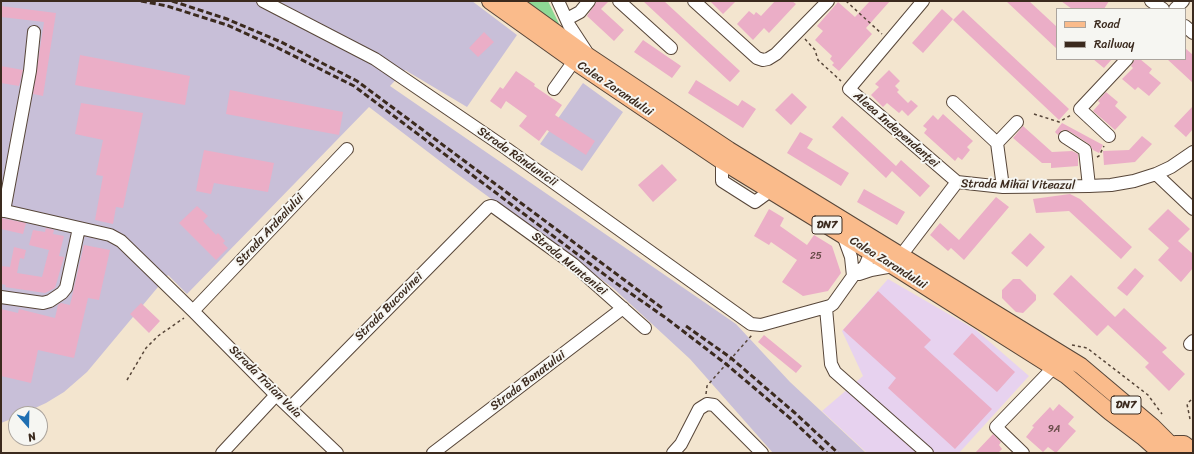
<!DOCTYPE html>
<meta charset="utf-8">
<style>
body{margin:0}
#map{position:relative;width:1194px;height:454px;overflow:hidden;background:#f3e5cf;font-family:Sriracha,sans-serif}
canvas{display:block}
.frame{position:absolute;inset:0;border:2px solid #3b2a1e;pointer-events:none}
.legend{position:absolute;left:1056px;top:8px;width:130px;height:52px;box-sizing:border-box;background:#f6f6f2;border:1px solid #aba49d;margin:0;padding:5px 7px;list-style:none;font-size:12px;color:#3b2a1e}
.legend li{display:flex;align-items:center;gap:8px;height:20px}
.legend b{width:20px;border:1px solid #aba49d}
.north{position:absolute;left:8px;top:406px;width:40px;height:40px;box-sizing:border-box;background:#f6f6f2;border:1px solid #aba49d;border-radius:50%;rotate:160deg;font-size:11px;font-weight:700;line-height:16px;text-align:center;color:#3b2a1e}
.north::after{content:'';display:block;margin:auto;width:14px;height:18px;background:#1f6fb2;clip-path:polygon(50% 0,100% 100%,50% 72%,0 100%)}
</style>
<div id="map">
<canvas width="1194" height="454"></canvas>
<div class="frame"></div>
<ul class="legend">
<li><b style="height:5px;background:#fabb8b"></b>Road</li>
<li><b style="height:5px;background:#3b2a1e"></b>Railway</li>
</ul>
<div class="north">N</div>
</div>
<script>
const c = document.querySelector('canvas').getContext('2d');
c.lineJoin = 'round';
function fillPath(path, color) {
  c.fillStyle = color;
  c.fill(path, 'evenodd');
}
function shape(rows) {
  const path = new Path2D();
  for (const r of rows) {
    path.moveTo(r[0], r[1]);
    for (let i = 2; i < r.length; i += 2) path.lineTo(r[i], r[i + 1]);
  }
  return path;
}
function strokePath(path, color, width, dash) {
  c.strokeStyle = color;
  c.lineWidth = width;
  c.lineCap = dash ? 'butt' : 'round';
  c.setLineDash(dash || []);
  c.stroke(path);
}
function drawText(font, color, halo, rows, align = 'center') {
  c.font = font + ' Sriracha,sans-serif';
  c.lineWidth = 4;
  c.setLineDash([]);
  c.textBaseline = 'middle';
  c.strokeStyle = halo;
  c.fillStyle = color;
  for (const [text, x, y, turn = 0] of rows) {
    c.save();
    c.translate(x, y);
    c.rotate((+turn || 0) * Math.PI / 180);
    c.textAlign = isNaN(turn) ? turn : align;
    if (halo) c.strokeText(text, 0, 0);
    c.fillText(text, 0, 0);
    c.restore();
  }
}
fillPath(shape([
 [888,279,976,330,1029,376,959,453,867,453,822,411,863,376,842,331]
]), '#e7d2ef');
fillPath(shape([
 [1,1,472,1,517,35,467,107,405,70,390,86,736,324,790,382,866,453,773,453,690,359,613,288,449,168,369,107,187,294,168,275,87,372,64,392,46,403,22,414,16,414,16,417,1,423],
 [583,83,623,112,582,171,540,144]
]), '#c8bfd8');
fillPath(shape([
 [525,1,548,1,562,30]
]), '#8ed995');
fillPath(shape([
 [597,1,609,1,601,9,624,30,614,41,587,16],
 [643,1,664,1,740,71,730,82],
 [710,1,736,1,723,14],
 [775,1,792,1,796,4,769,33,764,28,753,40,737,24,749,11,754,15,756,12,761,16],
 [870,1,890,1,866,28,872,34,839,71,832,65,834,63,830,59,832,56,815,40,823,31,817,26,838,2,855,17],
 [1006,1,1029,1,1057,27,1057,49],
 [1061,1,1109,1,1104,9,1072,9],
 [1,6,56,13,43,96,33,94,44,22,1,17],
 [942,9,953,19,923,53,912,43],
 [963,10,1069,109,1059,120,953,20],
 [484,32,494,42,478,57,469,48],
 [643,40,681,66,672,78,634,52],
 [1185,48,1193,55,1193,83,1167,59,1185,59],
 [80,55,190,76,185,105,75,85],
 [1093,59,1112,59,1104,68],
 [1135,59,1140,59,1152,69,1149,73,1161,83,1149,96,1138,87,1135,90,1122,79,1133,68,1131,66],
 [1,66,23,70,19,86,1,83],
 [889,70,900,81,895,86,899,90,897,92,908,103,911,100,918,106,908,116,902,110,899,113,887,103,883,107,871,95,879,87,875,84],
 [516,71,535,84,534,86,562,105,555,115,595,141,586,155,547,130,539,141,519,126,527,116,506,101,501,109,490,101,500,87,503,89],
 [696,80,738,106,742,100,756,109,743,128,688,93],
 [230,90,343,112,339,135,226,114],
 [1106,92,1118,102,1115,106,1127,117,1115,130,1093,111,1100,103,1098,101],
 [792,93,807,107,791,125,775,110],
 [81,103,143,113,123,208,116,207,113,224,95,220,103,176,96,175,103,140,75,134],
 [1193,106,1193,129,1186,137,1174,126],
 [943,114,973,141,967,147,970,150,962,160,958,157,955,161,924,133,927,129,923,126,933,115,938,120],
 [842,116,896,166,901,160,930,186,920,197,892,171,886,178,832,127],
 [1062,123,1103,145,1099,153,1093,150,1089,144,1069,131,1062,130,1058,135,1055,132],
 [1023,126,1052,152,1072,151,1078,154,1078,166,1051,168,1051,163,1042,163,1013,138],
 [800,132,813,139,807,148,849,173,841,186,787,153],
 [1142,136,1152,144,1135,162,1104,165,1103,151,1129,150],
 [204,150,274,163,268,192,214,183,211,194,196,191],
 [662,164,677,180,653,202,638,185],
 [864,189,905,212,897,225,857,202],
 [1070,194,1080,199,1132,247,1121,259,1069,211,1036,213,1033,199],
 [996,197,1009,207,964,260,951,248,948,251,930,235,940,223,959,240],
 [197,206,208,216,203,221,216,235,218,233,225,241,223,243,228,248,216,260,179,223],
 [769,209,784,218,780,226,807,245,814,235,832,246,841,273,828,291,803,296,782,282,797,260,771,242,769,245,754,236],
 [1168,209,1190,229,1178,241,1193,254,1193,268,1181,282,1158,260,1169,248,1148,229],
 [1,218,26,223,23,234,1,229],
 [46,228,54,230,53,234,64,236,59,256,64,257,55,288,45,293,5,287,6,285,1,284,1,266,10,267,14,247,26,250,24,259,20,258,17,273,42,277,49,250,29,245,33,230,45,232],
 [1030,233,1045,247,1027,267,1011,253],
 [84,245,110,250,99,300,88,298,74,358,38,350,31,383,1,376,1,309,18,313,19,309,55,318,58,305,61,303,70,305],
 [1135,268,1144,276,1127,296,1117,288],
 [1071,275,1115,317,1124,308,1167,348,1162,352,1185,374,1169,391,1145,367,1149,363,1108,325,1097,336,1053,294],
 [1013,279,1020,279,1036,295,1036,300,1023,313,1016,312,1002,298,1002,290],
 [878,291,931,340,924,347,992,409,955,449,888,388,896,378,843,330],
 [141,303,160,321,149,333,130,314],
 [972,333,1015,372,997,392,953,354],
 [764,335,802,366,796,373,758,342],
 [1059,404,1074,417,1068,424,1076,431,1056,453,1048,447,1043,452,1026,437,1034,427,1032,426,1050,407,1053,411],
 [993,434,1001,442,999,445,1002,449,998,453,975,453]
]), '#ebaec7');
const minor = shape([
 [263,1,375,59,507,149,751,324,761,325,830,306,833,304,853,276,865,266,871,252,875,245],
 [558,1,569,25,586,51],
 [619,1,671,48],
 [694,1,757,58,763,60,768,59,776,54,828,1],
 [923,1,849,89,957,182],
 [1151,1,1163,9],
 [1175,9,1183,1],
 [567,19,580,12,589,1],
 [1185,26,1193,33],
 [554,89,574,61],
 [953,102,997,143],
 [1109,136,1080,109,1127,59],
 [1065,137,1085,150,1089,186],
 [722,161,722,181,755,202,770,191],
 [1156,174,1193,209],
 [1003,187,997,143,1017,122],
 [1,210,110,235,121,241,193,311,276,395,337,453],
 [4,211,30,71,34,32],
 [843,235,851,257,853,276],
 [859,274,871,270,893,266,957,182,1003,187,1089,186,1111,185,1134,181,1156,174,1171,167,1193,152],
 [1,297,43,303,50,301,62,293,66,288,79,228],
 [826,308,831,364,835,372,927,453],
 [193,311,347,149],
 [1190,344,1193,341],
 [290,408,488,207,491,206,494,207,573,264,645,328],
 [222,453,276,395],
 [433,453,623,308],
 [673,453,681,444,699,409,707,404,714,405,762,453],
 [1023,453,996,427,1054,367]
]);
const major = shape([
 [490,1,574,61,722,161,893,266,1067,376,1110,412,1143,437,1161,453],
 [512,1,588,56,729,150,1081,366,1152,426,1171,445],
 [1163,451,1171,445,1177,444,1184,444,1193,451]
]);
strokePath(minor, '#574639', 14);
strokePath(major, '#574639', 18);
strokePath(shape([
 [846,1,882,34],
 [805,39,815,50,818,60,841,81],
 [1034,114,1059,122,1071,115],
 [1097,157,1099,156,1104,146],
 [1072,345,1087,348,1148,395,1162,414],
 [127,380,146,348,158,336,184,318],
 [706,394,707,386,713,379,752,335],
 [1190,419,1187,404,1193,398]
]), '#574639', 1.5, [3, 3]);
strokePath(minor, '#fff', 12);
strokePath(major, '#fabb8b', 16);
strokePath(shape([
 [141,1,167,6,227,25,276,47,354,86,613,281,666,318,726,364,791,419,827,453],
 [172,1,227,19,281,42,357,81,662,308],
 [686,326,731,358,795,413,838,453]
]), '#3b2a1e', 3, [6, 3]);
drawText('10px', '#674b48', null, [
 ["25",816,256],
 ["9A",1054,429]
]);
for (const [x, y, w] of [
 [827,225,30],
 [1126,405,30]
]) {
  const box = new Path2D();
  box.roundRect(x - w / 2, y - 9, w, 18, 3);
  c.fillStyle = '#f6f6f2';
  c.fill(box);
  strokePath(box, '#3b2a1e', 1);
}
drawText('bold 11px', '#3b2a1e', null, [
 ["DN7",827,225],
 ["DN7",1126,405]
]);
drawText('12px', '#3b2a1e', '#f6f6f2', [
 ["Calea Zarandului",615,89,34],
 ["Aleea Independenței",896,130,41],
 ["Strada Rândunicii",517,157,35],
 ["Strada Mihai Viteazul",1018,185,1],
 ["Strada Ardealului",270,230,-47],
 ["Calea Zarandului",888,263,32],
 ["Strada Munteniei",569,264,39],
 ["Strada Bucovinei",389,307,-45],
 ["Strada Banatului",528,381,-37],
 ["Strada Traian Vuia",265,382,45]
]);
</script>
